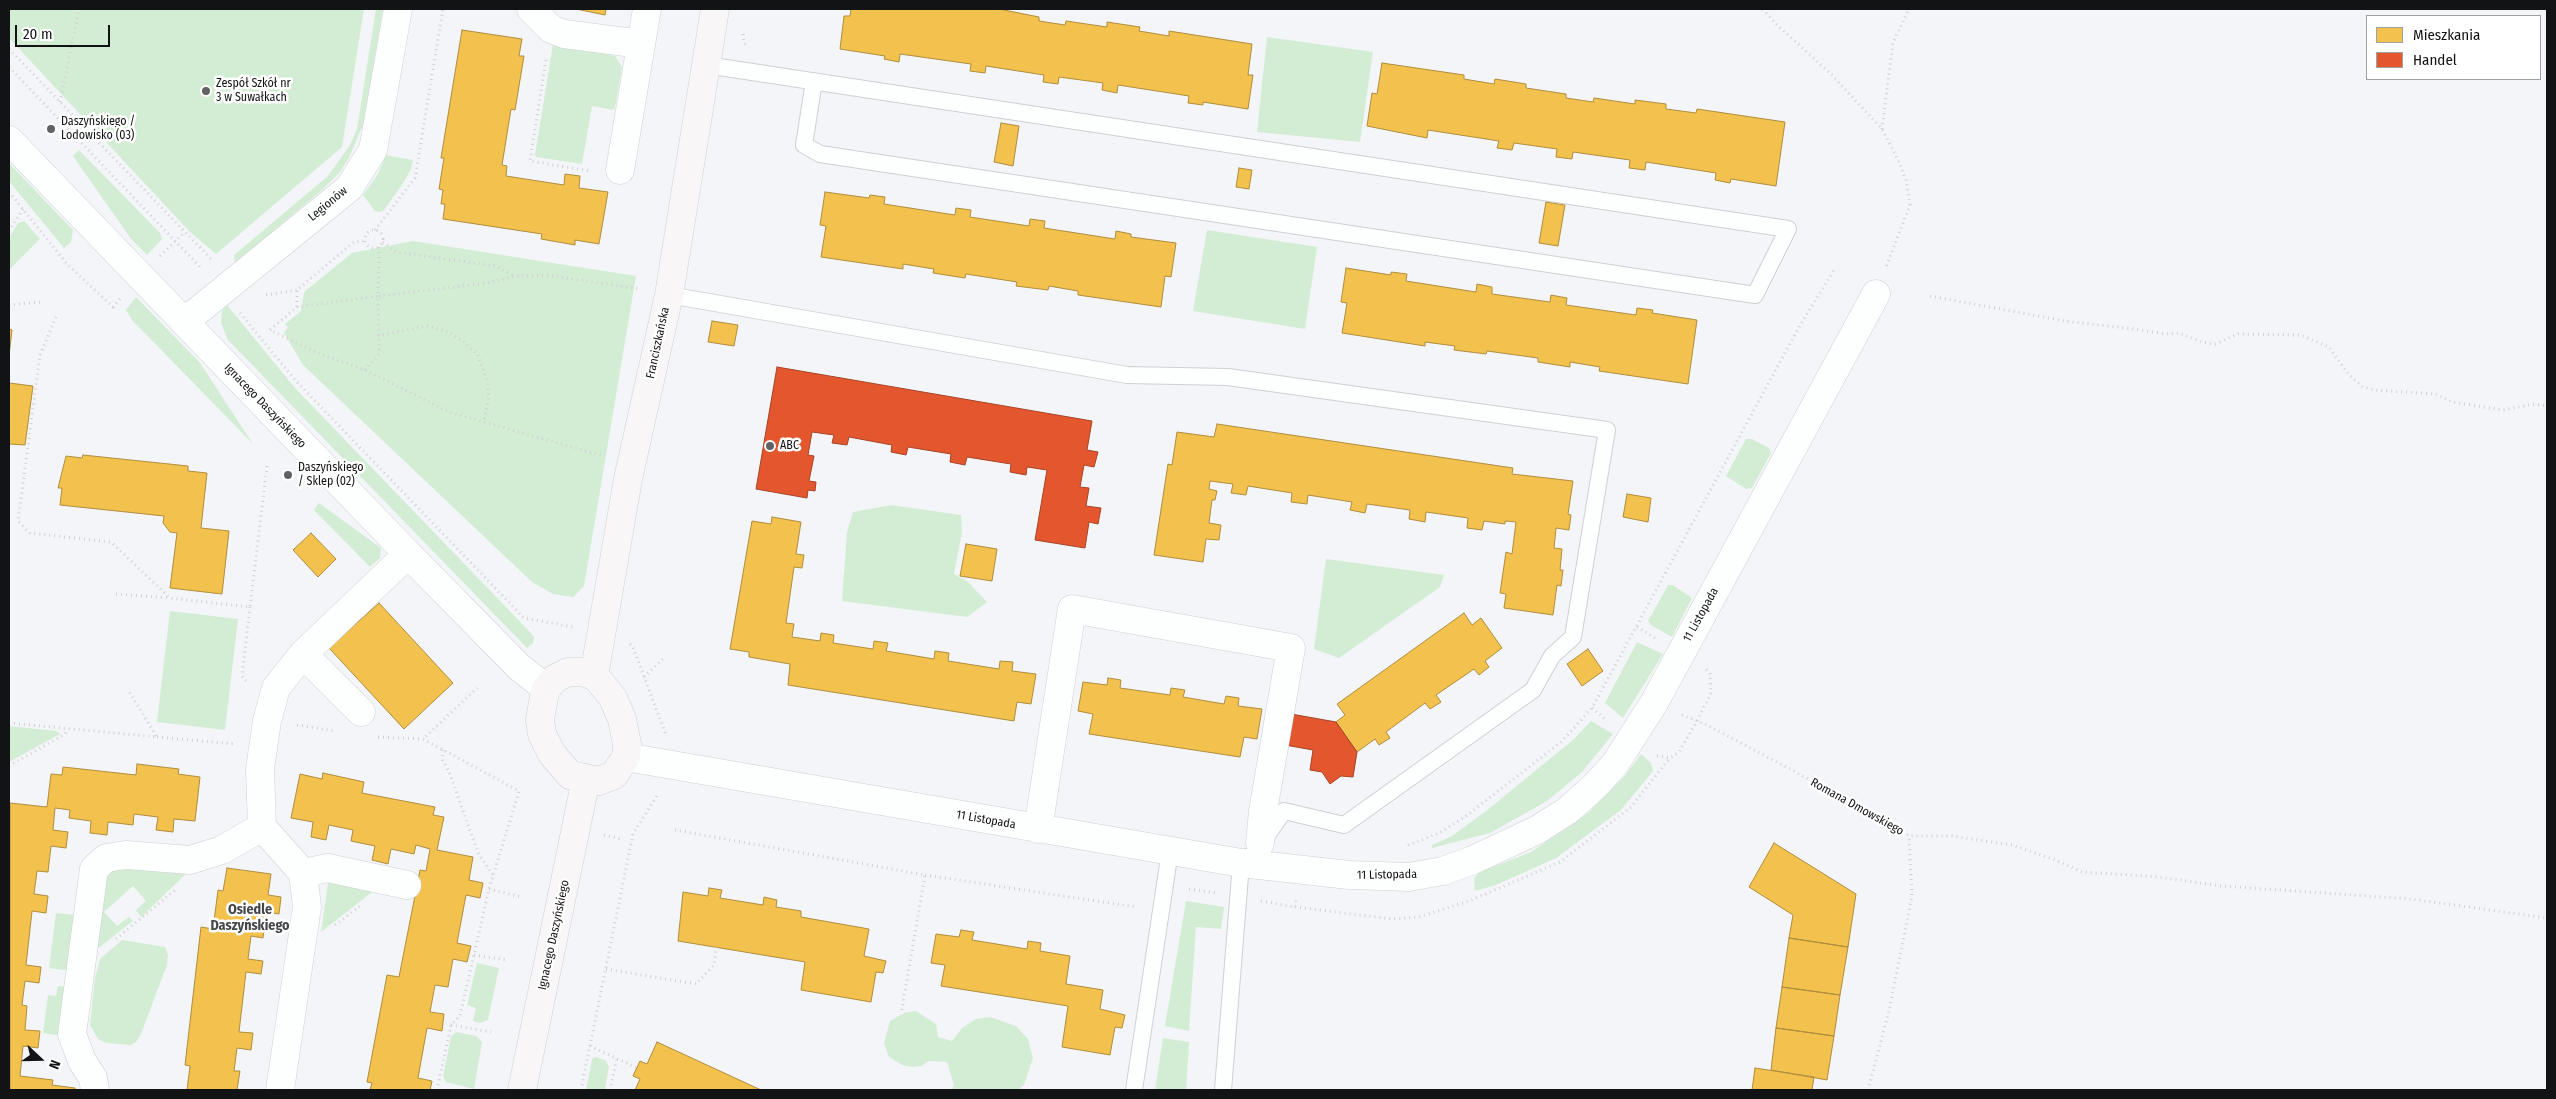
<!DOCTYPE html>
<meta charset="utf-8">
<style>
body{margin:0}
#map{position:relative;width:2556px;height:1099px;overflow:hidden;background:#f3f5f8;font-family:"Fira Sans Condensed",sans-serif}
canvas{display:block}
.frame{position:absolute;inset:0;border:10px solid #121314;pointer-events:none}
.legend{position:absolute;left:2366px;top:15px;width:175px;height:65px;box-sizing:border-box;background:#fff;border:1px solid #a0a1a1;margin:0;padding:6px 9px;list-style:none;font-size:15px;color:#121314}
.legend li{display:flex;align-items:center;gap:10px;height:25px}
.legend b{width:25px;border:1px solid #a0a1a1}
.north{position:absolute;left:15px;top:1034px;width:50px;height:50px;-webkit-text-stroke:4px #fff;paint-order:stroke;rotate:111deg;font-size:14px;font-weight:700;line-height:20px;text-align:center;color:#121314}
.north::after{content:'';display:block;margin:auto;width:18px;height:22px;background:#121314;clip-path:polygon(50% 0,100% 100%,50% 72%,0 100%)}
.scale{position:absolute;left:15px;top:25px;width:95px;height:22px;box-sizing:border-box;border:2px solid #121314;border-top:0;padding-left:6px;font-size:15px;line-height:18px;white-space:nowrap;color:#121314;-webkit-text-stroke:4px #fff;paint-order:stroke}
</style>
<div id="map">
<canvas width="2556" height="1099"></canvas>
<div class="frame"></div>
<ul class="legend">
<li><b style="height:14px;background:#f2c14e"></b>Mieszkania</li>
<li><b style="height:14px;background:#e4572e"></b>Handel</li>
</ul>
<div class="north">N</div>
<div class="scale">20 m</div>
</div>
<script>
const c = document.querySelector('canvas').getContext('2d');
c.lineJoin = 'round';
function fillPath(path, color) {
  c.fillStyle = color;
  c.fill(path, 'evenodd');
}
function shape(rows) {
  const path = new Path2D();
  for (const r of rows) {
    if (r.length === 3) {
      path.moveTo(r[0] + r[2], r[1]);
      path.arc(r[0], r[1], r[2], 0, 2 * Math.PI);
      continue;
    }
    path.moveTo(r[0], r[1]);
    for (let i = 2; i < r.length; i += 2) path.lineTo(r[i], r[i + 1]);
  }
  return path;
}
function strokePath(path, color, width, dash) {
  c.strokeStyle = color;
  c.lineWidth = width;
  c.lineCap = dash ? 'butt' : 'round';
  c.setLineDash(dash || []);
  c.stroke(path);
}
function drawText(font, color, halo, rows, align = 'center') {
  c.font = font + ' "Fira Sans Condensed",sans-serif';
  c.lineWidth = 5;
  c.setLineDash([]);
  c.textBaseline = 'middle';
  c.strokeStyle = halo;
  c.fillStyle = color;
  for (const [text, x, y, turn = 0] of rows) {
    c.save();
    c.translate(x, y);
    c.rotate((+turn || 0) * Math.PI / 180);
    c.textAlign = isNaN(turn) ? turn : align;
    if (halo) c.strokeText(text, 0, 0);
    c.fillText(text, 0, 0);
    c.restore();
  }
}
fillPath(shape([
 [9,9,364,9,342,147,216,254,190,232,9,38],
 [376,9,383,9,364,122,349,158,340,172,322,190,235,263,234,255,328,176,350,145,357,129],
 [1267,37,1373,52,1360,142,1257,132],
 [553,44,615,56,622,67,615,107,613,110,592,106,582,164,536,157,535,155],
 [79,150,160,233,162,239,147,255,131,239,73,156],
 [386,155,413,160,411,169,402,185,384,210,379,212,375,211,363,195,378,174],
 [9,163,73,230,71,242,64,248,9,181],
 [24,221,40,239,9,270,9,238,18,223],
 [1207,230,1317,247,1305,329,1193,311],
 [413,241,636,276,584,586,573,597,553,594,532,582,303,365,284,333,288,327,285,324,301,311,304,292,352,253],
 [136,297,200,363,253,444,132,320,126,310],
 [227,305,295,388,529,631,534,637,533,643,527,648,228,340,221,323,222,311],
 [1746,439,1752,439,1769,448,1771,453,1752,488,1746,489,1726,476],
 [319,503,381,548,380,558,370,567,314,510],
 [891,505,961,515,962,532,954,574,967,581,987,602,967,617,842,601,847,532,853,512],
 [1326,559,1444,575,1440,587,1339,658,1314,649],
 [1668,585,1673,585,1692,598,1672,637,1651,625,1648,621],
 [170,611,238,619,225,730,157,722],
 [1637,642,1663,654,1623,718,1605,703],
 [1591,721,1613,734,1582,772,1547,801,1490,833,1432,848,1432,845,1452,836,1486,811,1573,740],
 [9,726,56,731,60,734,9,762],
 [1641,754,1651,763,1653,771,1621,810,1556,858,1496,885,1475,891,1474,879,1478,873,1531,852,1588,813,1625,776],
 [122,867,189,871,141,917,136,910,146,901,133,886,104,912,117,926,129,917,133,921,92,953,106,877,112,871],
 [334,880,376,889,321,932,328,883],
 [1186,901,1224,907,1221,929,1196,927,1189,1031,1165,1026],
 [56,913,76,915,70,971,49,968],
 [122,940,165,947,168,955,167,965,141,1034,136,1042,131,1045,106,1043,98,1039,90,1025,95,978,100,959],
 [477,963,499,968,488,1020,480,1023,473,1021,476,1008,467,1005],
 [58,986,69,987,63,1036,43,1033,48,995,56,996],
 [916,1011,936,1024,938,1037,952,1041,962,1028,976,1019,990,1017,1016,1026,1028,1039,1033,1058,1024,1085,1018,1090,952,1090,954,1085,947,1062,929,1061,921,1066,912,1067,902,1065,889,1057,884,1043,890,1021,904,1013],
 [456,1032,476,1036,482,1042,474,1089,446,1082,443,1076,451,1037],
 [1163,1038,1189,1042,1186,1090,1155,1090],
 [595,1057,605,1060,609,1067,605,1090,586,1090,592,1059]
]), '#d3edd4');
const homes = shape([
 [576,9,606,9,605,15,576,9],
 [851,9,999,9,1039,17,1039,21,1065,25,1066,21,1107,27,1107,22,1140,27,1139,31,1169,36,1169,31,1252,44,1248,75,1253,75,1248,109,1203,102,1203,105,1188,103,1189,96,1118,85,1117,93,1102,90,1103,83,1059,77,1058,84,1043,82,1044,75,986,66,985,73,970,71,971,64,900,54,899,62,884,59,885,56,840,49,844,16,850,16,851,9],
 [462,30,522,39,519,56,524,56,515,110,511,109,502,165,507,166,506,176,564,185,565,174,580,176,579,188,608,192,599,244,575,240,575,245,541,239,542,234,443,219,445,204,441,204,443,190,439,189,444,158,441,158,462,30],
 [1382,63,1464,75,1464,79,1494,84,1495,79,1526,84,1526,88,1566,94,1566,98,1593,102,1594,98,1635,104,1635,100,1666,104,1666,109,1696,113,1697,109,1785,122,1776,186,1731,179,1730,183,1715,180,1716,173,1646,162,1645,170,1629,168,1630,160,1573,152,1572,159,1556,157,1557,149,1514,143,1512,150,1497,148,1499,141,1428,130,1427,138,1367,126,1372,93,1377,94,1382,63],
 [1001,123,1019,126,1013,166,994,162,1001,123],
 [1239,168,1252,170,1249,189,1236,187,1239,168],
 [825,192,869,198,870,195,885,197,884,204,955,215,956,208,971,210,970,217,1029,226,1030,219,1045,221,1044,228,1115,239,1116,231,1131,234,1131,237,1176,243,1171,277,1165,276,1161,307,1078,295,1078,291,1049,286,1048,290,1016,286,1017,282,966,274,965,278,933,273,934,269,903,264,903,269,821,257,826,226,820,225,825,192],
 [1546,202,1565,205,1558,246,1539,243,1546,202],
 [1346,268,1391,275,1391,272,1407,274,1406,281,1476,292,1477,284,1492,287,1492,294,1550,302,1551,295,1567,298,1566,305,1636,315,1637,308,1653,310,1652,313,1697,320,1688,384,1599,371,1600,367,1570,362,1570,367,1538,362,1538,358,1487,351,1486,354,1454,350,1455,346,1425,342,1425,346,1342,333,1347,303,1341,302,1346,268],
 [712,321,738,325,734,346,708,342,712,321],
 [9,329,12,330,9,356,9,329],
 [9,383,33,386,25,445,9,444,9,383],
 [1217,424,1513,468,1512,474,1573,481,1568,514,1571,515,1569,530,1556,528,1554,548,1562,549,1560,570,1563,570,1561,586,1557,585,1553,615,1504,608,1506,594,1500,593,1506,552,1512,554,1516,522,1505,521,1505,524,1484,521,1482,530,1467,528,1468,518,1426,512,1425,522,1409,519,1410,510,1367,504,1365,513,1350,510,1352,502,1308,495,1307,504,1291,502,1292,493,1248,486,1246,495,1231,493,1233,484,1210,481,1209,489,1217,491,1215,500,1212,500,1209,523,1221,525,1219,540,1206,539,1203,562,1154,555,1168,464,1172,465,1177,432,1214,437,1217,424],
 [83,455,188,466,188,471,207,473,201,528,229,531,222,594,170,588,177,533,170,532,163,523,164,516,60,505,62,488,58,488,66,456,82,458,83,455],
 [1627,494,1651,498,1648,522,1623,517,1627,494],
 [772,517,801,522,796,554,804,555,802,568,794,567,786,623,794,624,792,637,820,641,821,633,834,635,833,643,873,649,874,641,888,643,886,651,934,659,935,651,949,653,948,661,999,669,1000,661,1013,662,1012,671,1036,674,1031,704,1017,702,1014,721,788,685,790,664,749,657,749,652,730,649,752,521,771,524,772,517],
 [311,533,336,559,318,577,293,550,311,533],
 [966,544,997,549,992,581,960,576,966,544],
 [379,603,453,683,404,729,329,648,379,603],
 [1464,613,1472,625,1481,618,1502,648,1485,661,1489,667,1479,675,1474,669,1436,695,1441,702,1430,709,1425,703,1386,732,1390,738,1379,745,1375,739,1357,752,1336,722,1345,715,1337,704,1464,613],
 [1588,649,1603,671,1582,686,1567,664,1588,649],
 [1108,678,1121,680,1120,688,1170,695,1171,688,1185,690,1183,697,1224,704,1226,696,1239,698,1238,706,1262,709,1257,739,1244,737,1240,757,1089,734,1093,714,1078,711,1083,682,1107,685,1108,678],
 [137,764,179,769,178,774,200,777,195,821,174,819,173,832,156,830,158,817,134,814,133,825,108,822,107,835,90,833,91,821,69,818,70,810,55,808,53,830,68,832,66,848,51,846,48,872,37,871,34,894,48,896,46,913,32,911,26,965,41,967,39,983,25,981,22,1005,27,1006,25,1030,40,1031,38,1048,23,1046,20,1076,53,1080,52,1085,75,1088,75,1090,10,1090,10,803,47,807,51,774,62,775,63,767,136,775,137,764],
 [323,773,364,782,362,793,435,807,433,815,444,817,437,850,473,857,469,880,483,883,480,898,466,895,457,943,471,946,467,962,453,959,448,987,435,985,430,1012,444,1014,442,1031,427,1028,418,1078,432,1081,430,1090,370,1090,372,1083,367,1082,387,975,399,977,420,870,426,871,430,849,416,845,414,854,391,849,388,864,372,860,375,846,351,841,353,830,329,825,326,840,311,837,313,822,291,818,300,774,322,779,323,773],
 [1774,843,1856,894,1848,947,1789,938,1793,915,1749,887,1774,843],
 [227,868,271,874,268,895,281,897,279,914,266,912,263,938,251,936,248,959,263,961,261,974,246,972,239,1032,253,1033,251,1050,237,1048,234,1071,240,1071,237,1090,187,1090,190,1066,185,1065,201,927,213,929,218,890,223,891,227,868],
 [709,888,722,890,720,898,763,905,764,897,777,900,776,907,801,911,801,917,869,929,864,956,886,961,883,973,876,972,871,1002,801,990,805,962,678,941,683,892,708,896,709,888],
 [961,930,974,932,972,940,1027,949,1028,941,1041,943,1040,951,1070,956,1066,984,1103,990,1100,1009,1125,1015,1122,1028,1115,1027,1110,1055,1062,1047,1068,1006,941,986,945,965,931,963,936,934,959,937,961,930],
 [1789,938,1848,947,1840,995,1782,987,1789,938],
 [1782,987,1840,995,1834,1036,1776,1028,1782,987],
 [1776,1028,1834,1036,1827,1080,1771,1070,1776,1028],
 [657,1042,761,1090,635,1090,640,1079,633,1076,640,1061,647,1064,657,1042],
 [1755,1068,1814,1077,1812,1090,1752,1090,1755,1068]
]);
fillPath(homes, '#f2c14e');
strokePath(homes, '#af8d3d', 1);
const shops = shape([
 [777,367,1092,421,1087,450,1098,452,1094,467,1084,465,1080,487,1089,488,1086,506,1101,508,1098,524,1089,522,1085,548,1035,540,1047,470,1027,467,1026,475,1010,472,1011,464,967,457,965,465,950,462,951,454,908,447,906,455,891,452,892,445,849,437,847,445,832,443,834,435,812,432,808,455,814,456,809,481,816,482,815,491,808,490,807,498,756,489,777,367],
 [1291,714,1336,722,1357,752,1353,777,1341,776,1330,784,1322,772,1310,770,1313,750,1285,745,1291,714]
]);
fillPath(shops, '#e4572e');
strokePath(shops, '#a54326', 1);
const lane = shape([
 [706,65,1788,229,1755,295,820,154,804,145,814,81],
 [669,295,1127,375,1228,377,1607,430,1573,637,1552,656,1533,690,1344,825,1284,811,1264,839],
 [1134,1090,1170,851],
 [1223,1090,1241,863,1247,857]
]);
const street = shape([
 [531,9,551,29,564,34,641,44],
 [9,140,408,554,519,667,547,689],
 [620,170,647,9],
 [184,322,349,188,373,150,398,9],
 [361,712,303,654,408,554],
 [626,757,1241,863,1349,875,1409,877,1443,871,1473,860,1537,830,1567,811,1595,786,1615,764,1654,703,1876,294],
 [262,827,260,769,267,721,276,688,303,654],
 [1038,829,1072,609,1291,648,1263,811,1260,843],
 [303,873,328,868,407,885],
 [95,1090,93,1078,82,1061,72,1034,94,869,106,858,126,855,190,860,222,850,262,827,303,873,307,907,280,1090]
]);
const secondary = shape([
 [568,672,584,672,596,677,613,698,622,719,627,744,626,757,614,775,599,781,570,775,552,754,542,734,540,720,545,691,554,679,568,672],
 [594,676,628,479,669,295,715,9],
 [522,1090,586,779]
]);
strokePath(lane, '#ced0d2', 18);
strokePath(street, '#ced0d2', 29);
strokePath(secondary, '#ced0d2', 29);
strokePath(shape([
 [1763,9,1774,22,1831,74,1882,129,1899,162,1906,180,1910,205,1886,267],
 [743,34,744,43,747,46],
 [9,49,213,261],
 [546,60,530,161,590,171],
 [9,67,202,269],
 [60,102,79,9],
 [1882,129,1893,43,1909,9],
 [9,192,67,264,113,307,120,299],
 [374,239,9],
 [375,230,415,178,443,9],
 [9,231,23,209],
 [383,242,396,252,495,266,515,276],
 [379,247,378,296,297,307,270,330,320,354,365,370,449,412,603,456],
 [160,256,184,233],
 [266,295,297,290],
 [1930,296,2065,321,2134,329,2164,334,2179,333,2202,342,2215,344,2238,334,2300,335,2329,347,2349,375,2363,387,2375,390,2436,394,2452,402,2503,410,2535,404,2547,406],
 [9,305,42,302],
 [297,307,297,290,354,242,365,241],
 [240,313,296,381,524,618,573,627],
 [56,317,40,355,18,521,30,533,111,542,170,598,250,607,267,466],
 [378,336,427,326,448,332,463,341,478,355,486,377,489,395,484,422],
 [365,370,379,354,378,296,487,283,515,276,546,275,641,289],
 [116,594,170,598],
 [1637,627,1655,638],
 [630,644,633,647,666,735],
 [644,677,665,657],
 [246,681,242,676,250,607],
 [1592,708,1607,721],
 [1682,715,1707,725,1790,769,1909,836,1952,836,2012,845,2053,859,2082,872,2159,877,2221,886,2411,899,2547,918],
 [9,723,157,737,128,690],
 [297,725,335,731],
 [157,737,234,744],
 [378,737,423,739],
 [443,750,442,759,450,774,478,853,493,875],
 [1657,756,1670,758,1679,752,1697,721,1711,693,1710,674,1706,669],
 [9,766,65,734,67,729],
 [675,830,925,875,901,1014],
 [604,835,621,839],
 [1408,845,1439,833,1466,816,1561,742,1592,708,1799,327,1834,270],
 [925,875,1136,907],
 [489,889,521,897],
 [1189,889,1215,893],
 [1261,901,1295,907,1296,898],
 [1295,907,1392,919,1419,917,1469,901,1560,862,1631,807,1670,758],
 [335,925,360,906],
 [116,939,176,889],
 [474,955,507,960],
 [606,969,696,984,714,965,716,947],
 [451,1025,491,1032],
 [590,1046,637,1068],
 [437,1090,451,1025,460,1016,489,889,519,791,423,739,477,688],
 [581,1090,633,834,658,794],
 [610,1090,617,1058],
 [1868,1090,1889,1011,1912,896,1909,836]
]), '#d0d0d1', 3, [1, 4]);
strokePath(lane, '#fdfefe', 16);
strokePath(street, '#fdfefe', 28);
strokePath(secondary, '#f9f6f7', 28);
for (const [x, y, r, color] of [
 [206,91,5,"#616264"],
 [51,129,5,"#616264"],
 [770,446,5,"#616264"],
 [288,475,5,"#616264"]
]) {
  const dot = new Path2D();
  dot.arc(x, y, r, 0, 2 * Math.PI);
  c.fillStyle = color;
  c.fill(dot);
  strokePath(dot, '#fff', 2);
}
drawText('12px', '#121314', '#fff', [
 ["Zespół Szkół nr",216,84],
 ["3 w Suwałkach",216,98],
 ["Daszyńskiego /",61,122],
 ["Lodowisko (03)",61,136],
 ["ABC",780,446],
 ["Daszyńskiego",298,468],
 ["/ Sklep (02)",298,482]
], 'left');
drawText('12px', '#121314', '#fff', [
 ["Legionów",328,204,-40],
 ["Franciszkańska",658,343,-78],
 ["Ignacego Daszyńskiego",265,406,46],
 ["11 Listopada",1701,615,-61],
 ["Romana Dmowskiego",1857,807,29],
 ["11 Listopada",986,820,10],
 ["11 Listopada",1387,875,-1],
 ["Ignacego Daszyńskiego",554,935,-78]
]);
drawText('bold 14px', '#44474a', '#fff', [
 ["Osiedle",250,910],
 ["Daszyńskiego",250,926]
]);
</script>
